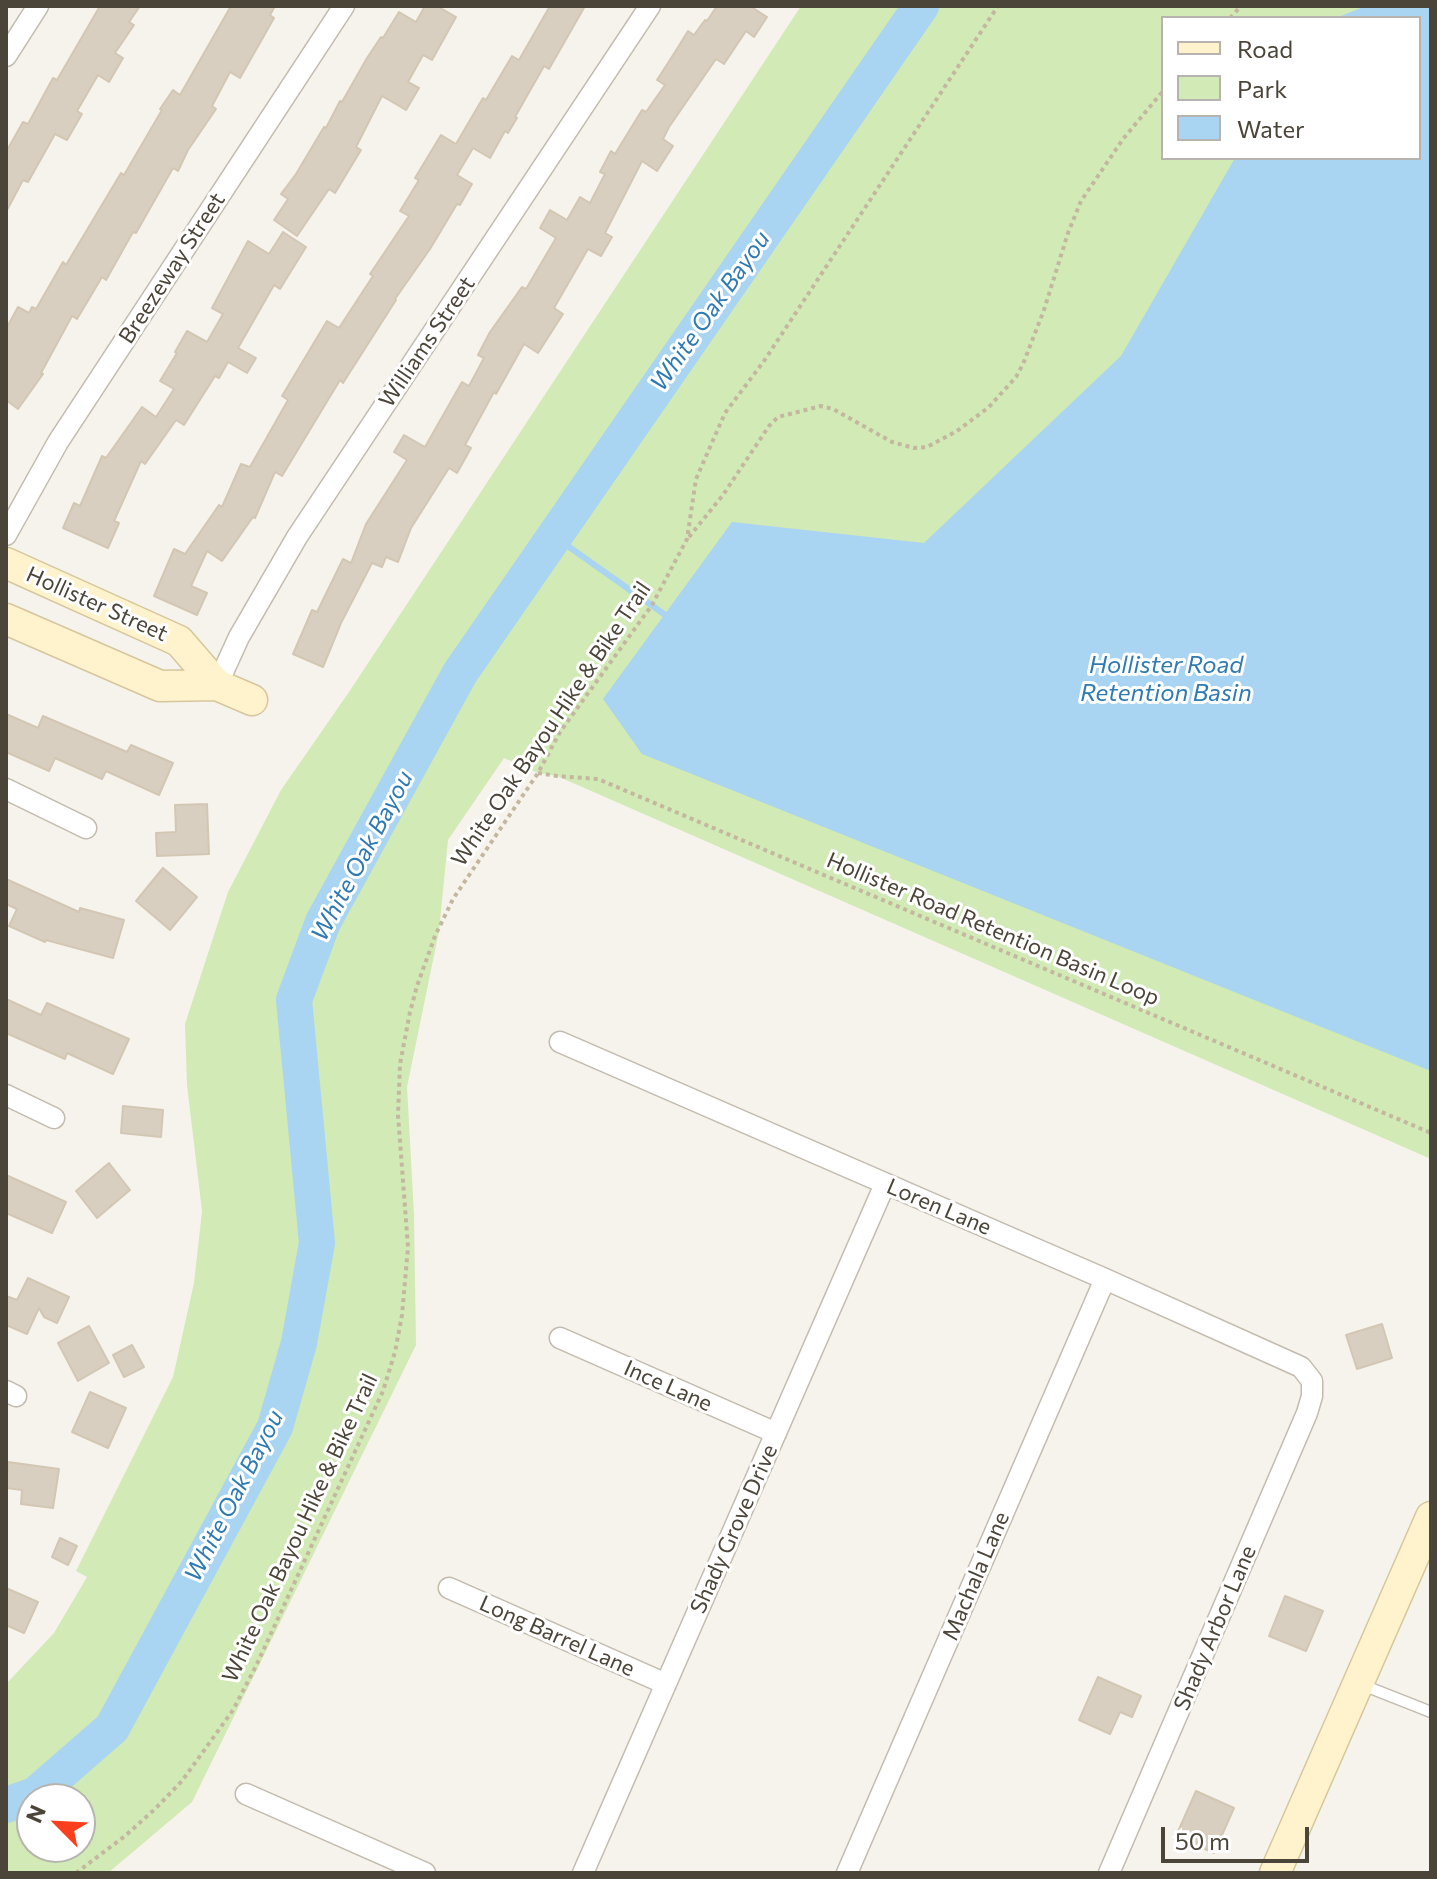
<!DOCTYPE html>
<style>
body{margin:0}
#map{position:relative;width:1437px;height:1879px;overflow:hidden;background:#f6f3ec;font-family:Commissioner,sans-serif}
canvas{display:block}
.frame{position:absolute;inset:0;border:8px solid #4b4439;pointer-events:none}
.legend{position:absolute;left:1161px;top:16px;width:260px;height:144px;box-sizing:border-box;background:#fff;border:2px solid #b7b4b0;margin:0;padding:10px 14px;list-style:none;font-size:24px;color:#4b4439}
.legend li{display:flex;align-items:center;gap:16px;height:40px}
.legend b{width:40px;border:2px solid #b7b4b0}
.north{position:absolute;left:16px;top:1783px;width:80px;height:80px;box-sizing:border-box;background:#fff;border:2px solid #b7b4b0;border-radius:50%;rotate:294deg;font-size:22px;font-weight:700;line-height:32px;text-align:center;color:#4b4439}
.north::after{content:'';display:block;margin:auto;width:28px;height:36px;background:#fc3f1d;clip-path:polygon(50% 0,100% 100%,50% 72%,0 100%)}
.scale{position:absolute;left:1161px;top:1827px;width:148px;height:36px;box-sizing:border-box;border:4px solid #4b4439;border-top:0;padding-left:10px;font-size:24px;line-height:28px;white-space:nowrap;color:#4b4439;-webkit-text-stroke:6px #fff;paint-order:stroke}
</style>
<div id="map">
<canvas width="1437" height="1879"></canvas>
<div class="frame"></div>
<ul class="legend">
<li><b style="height:10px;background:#fff3cd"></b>Road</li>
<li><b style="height:22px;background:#d2eab5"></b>Park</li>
<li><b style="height:22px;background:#a9d4f2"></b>Water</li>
</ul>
<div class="north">N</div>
<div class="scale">50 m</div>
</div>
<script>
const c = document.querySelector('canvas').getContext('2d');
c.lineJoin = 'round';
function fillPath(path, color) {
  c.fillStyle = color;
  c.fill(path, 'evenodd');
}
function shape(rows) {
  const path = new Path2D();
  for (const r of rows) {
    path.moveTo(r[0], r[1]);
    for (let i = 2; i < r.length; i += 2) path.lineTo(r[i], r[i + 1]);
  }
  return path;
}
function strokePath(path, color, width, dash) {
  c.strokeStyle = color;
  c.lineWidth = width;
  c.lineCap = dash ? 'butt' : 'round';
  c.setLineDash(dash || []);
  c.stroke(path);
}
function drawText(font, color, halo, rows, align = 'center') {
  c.font = font + ' Commissioner,sans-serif';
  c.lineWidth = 6;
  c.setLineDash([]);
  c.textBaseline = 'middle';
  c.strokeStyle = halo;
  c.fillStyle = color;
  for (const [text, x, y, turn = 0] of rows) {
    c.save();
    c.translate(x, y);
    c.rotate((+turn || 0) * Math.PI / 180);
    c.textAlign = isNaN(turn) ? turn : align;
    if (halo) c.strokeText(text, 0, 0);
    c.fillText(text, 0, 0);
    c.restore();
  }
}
fillPath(shape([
 [801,6,1431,6,1431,1159,557,776,538,773,504,758,448,840,439,931,407,1087,414,1215,416,1345,192,1802,108,1873,6,1873,6,1684,54,1633,87,1577,76,1571,173,1377,194,1283,202,1211,187,1085,185,1024,228,892,281,790,349,692],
 [1163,18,1419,18,1419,158,1163,158],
 [32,1799,80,1799,80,1847,32,1847]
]), '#d2eab5');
fillPath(shape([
 [1366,6,1431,6,1431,1071,642,754,603,699,732,522,924,543,1121,356,1235,158,1419,158,1419,18,1336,18]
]), '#a9d4f2');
strokePath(shape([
 [555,537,671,619]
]), '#a9d4f2', 6);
strokePath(shape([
 [6,1805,35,1795,112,1728,275,1427,299,1343,317,1243,294,1000,323,922,460,673,921,6]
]), '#a9d4f2', 36);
const building = shape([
 [100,6,140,6,129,22,134,25,115,53,123,58,109,82,98,75,77,111,82,114,67,140,55,134,28,182,23,180,6,212,6,152,23,122,28,124,53,78,57,80,100,6],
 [231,6,275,6,270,15,274,18,240,78,230,72,212,106,216,109,188,150,178,171,173,168,136,233,133,232,106,280,102,277,77,319,72,316,41,373,43,374,18,409,6,400,6,329,18,307,29,313,32,307,36,309,63,262,66,265,121,173,124,175,162,110,160,109,173,90,180,95,231,6],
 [425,6,437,6,456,17,432,60,423,55,408,82,419,88,406,110,382,96,356,147,361,150,335,193,329,189,297,236,274,220,288,199,281,194,296,174,324,127,326,128,340,101,342,102,367,58,381,37,383,38,399,12,416,22,425,6],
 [550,6,585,6,549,69,544,66,515,117,517,118,508,133,505,131,490,158,473,148,457,175,472,184,460,205,457,204,430,249,395,299,396,300,343,383,340,380,282,476,275,472,255,518,253,517,222,561,207,551,191,586,207,593,197,615,154,596,174,549,185,554,219,505,222,507,241,464,250,467,288,400,282,396,327,321,339,328,373,276,370,274,409,216,400,211,419,180,415,178,441,135,456,144,483,98,486,100,512,56,519,60,550,6],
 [717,6,750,6,767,17,754,37,746,31,724,64,716,59,669,127,663,139,673,146,657,171,642,161,605,233,612,237,601,256,588,249,554,308,563,314,538,353,524,344,496,394,494,392,465,445,471,448,457,473,449,468,411,528,398,562,386,557,382,567,372,563,341,623,323,667,293,654,312,610,317,612,343,559,351,563,366,524,407,460,394,452,404,435,425,447,462,382,469,386,484,358,478,355,490,332,522,287,526,289,556,238,540,228,550,210,567,220,580,197,590,203,605,174,600,172,611,151,615,154,642,110,646,112,665,85,657,80,675,52,688,31,694,35,705,20,707,21,717,6],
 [283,232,306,247,280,289,274,285,238,348,256,358,247,373,228,362,219,378,215,376,184,425,176,420,145,464,141,461,114,521,119,523,108,548,63,528,74,503,80,506,102,456,106,458,142,407,156,417,174,389,160,381,177,353,175,352,187,331,207,342,223,314,212,308,248,241,269,254,283,232],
 [6,714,38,728,43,716,127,752,131,745,173,763,159,795,106,771,102,779,55,758,49,771,6,752,6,714],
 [207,804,209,854,157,856,156,833,176,832,175,805,207,804],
 [163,868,197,897,170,930,136,901,163,868],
 [6,879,79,912,80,908,124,920,113,958,46,940,45,942,9,926,17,909,6,904,6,879],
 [6,999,41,1015,47,1003,129,1039,113,1074,67,1053,65,1059,6,1033,6,999],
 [123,1106,163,1110,161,1137,121,1133,123,1106],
 [109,1163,130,1190,97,1218,76,1191,109,1163],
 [6,1175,66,1202,52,1233,6,1213,6,1175],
 [28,1278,69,1297,57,1323,44,1317,39,1308,27,1334,6,1325,6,1296,17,1300,28,1278],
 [1382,1324,1392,1358,1357,1369,1346,1335,1382,1324],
 [89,1326,109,1363,78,1381,58,1343,89,1326],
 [132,1345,144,1367,124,1377,113,1355,132,1345],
 [90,1392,126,1408,108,1448,72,1432,90,1392],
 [8,1462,59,1469,53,1508,21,1504,22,1490,6,1488,8,1462],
 [60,1538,77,1546,68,1565,52,1557,60,1538],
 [6,1588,38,1602,24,1633,6,1625,6,1588],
 [1285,1596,1323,1611,1306,1651,1269,1636,1285,1596],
 [1098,1677,1141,1696,1132,1717,1120,1712,1110,1734,1079,1720,1098,1677],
 [1196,1791,1234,1808,1214,1853,1176,1836,1196,1791]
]);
fillPath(building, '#d8cfc1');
strokePath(building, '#d3c7b4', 2);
const lane = shape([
 [1360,1684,1431,1712]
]);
const street = shape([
 [6,56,38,6],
 [6,535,58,442,344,6],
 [217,685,239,637,297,537,650,6],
 [6,789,86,828],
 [560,1042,1105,1279,1301,1367,1312,1381,1312,1396,1307,1413,1109,1873],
 [6,1095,54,1118],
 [560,1338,776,1433],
 [6,1391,16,1396],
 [449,1588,666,1684],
 [246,1794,425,1873],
 [583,1873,885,1184],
 [847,1873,1105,1279]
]);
const secondary = shape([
 [6,563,179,641,217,685],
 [6,619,160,686,217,685,252,700],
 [1275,1873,1431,1517]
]);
strokePath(lane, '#c2bbae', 13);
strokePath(street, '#c2bbae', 23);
strokePath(secondary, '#d6c79b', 33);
strokePath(shape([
 [1230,18,1241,6],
 [689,537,723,495,769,426,778,417,821,406,833,409,892,442,914,448,927,447,957,431,989,407,1016,377,1023,364,1044,310,1068,233,1081,201,1123,139,1163,91],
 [538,773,557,776,598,779,1431,1133],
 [76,1873,125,1836,155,1809,182,1781,233,1710,256,1666,383,1391,395,1352,402,1315,408,1247,398,1115,400,1064,410,1012,417,986,435,936,453,899,538,773,560,732,652,605,687,539,696,479,725,413,764,361,998,6]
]), '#c4b79f', 4, [4, 4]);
strokePath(lane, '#fff', 10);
strokePath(street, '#fff', 20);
strokePath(secondary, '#fff3cd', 30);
drawText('22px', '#4b4439', '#fff', [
 ["Breezeway Street",172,268,-57],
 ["Williams Street",427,342,-56],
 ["Hollister Street",97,604,24],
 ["White Oak Bayou Hike & Bike Trail",551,724,-56],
 ["Hollister Road Retention Basin Loop",993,929,23],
 ["Loren Lane",939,1207,23],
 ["Ince Lane",668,1386,24],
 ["White Oak Bayou Hike & Bike Trail",300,1528,-65],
 ["Shady Grove Drive",734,1529,-66],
 ["Machala Lane",976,1576,-67],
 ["Shady Arbor Lane",1215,1628,-67],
 ["Long Barrel Lane",557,1636,24]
]);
drawText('italic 24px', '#2e7ab2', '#fff', [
 ["White Oak Bayou",710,311,-55],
 ["Hollister Road",1166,665],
 ["Retention Basin",1166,693],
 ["White Oak Bayou",362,856,-62],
 ["White Oak Bayou",234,1496,-63]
]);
</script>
